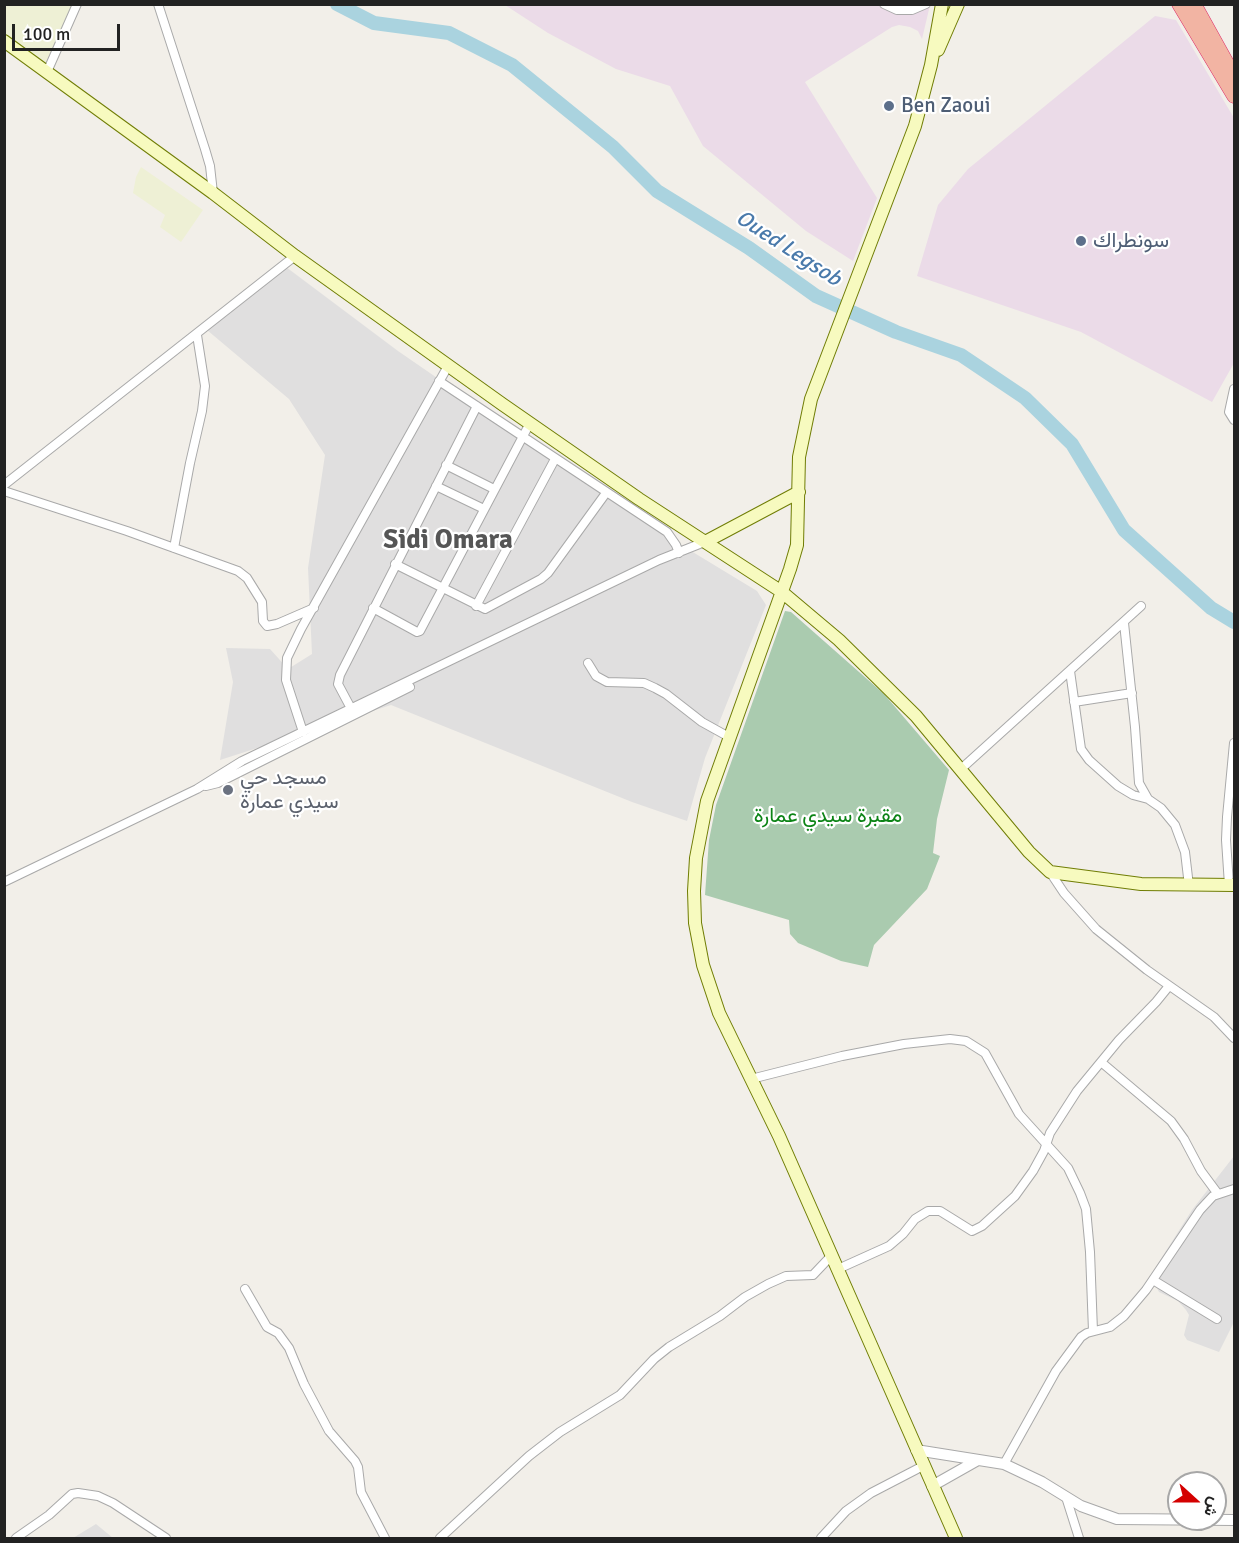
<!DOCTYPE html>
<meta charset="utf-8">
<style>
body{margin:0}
#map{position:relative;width:1239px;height:1543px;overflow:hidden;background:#f2efe9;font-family:Signika,Vazirmatn,sans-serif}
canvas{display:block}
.frame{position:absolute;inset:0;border:6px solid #222;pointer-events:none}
.north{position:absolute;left:1167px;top:1471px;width:60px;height:60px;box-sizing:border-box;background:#fff;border:2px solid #a7a7a7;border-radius:50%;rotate:111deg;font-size:16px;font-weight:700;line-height:24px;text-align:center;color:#222}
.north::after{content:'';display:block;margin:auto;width:21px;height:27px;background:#d40000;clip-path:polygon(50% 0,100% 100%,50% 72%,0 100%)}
.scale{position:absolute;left:12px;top:24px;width:108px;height:27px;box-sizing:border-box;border:3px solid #222;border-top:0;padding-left:8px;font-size:18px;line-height:21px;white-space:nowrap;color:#222;-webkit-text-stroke:4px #fff;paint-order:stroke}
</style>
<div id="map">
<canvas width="1239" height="1543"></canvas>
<div class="frame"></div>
<div class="north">ش</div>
<div class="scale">100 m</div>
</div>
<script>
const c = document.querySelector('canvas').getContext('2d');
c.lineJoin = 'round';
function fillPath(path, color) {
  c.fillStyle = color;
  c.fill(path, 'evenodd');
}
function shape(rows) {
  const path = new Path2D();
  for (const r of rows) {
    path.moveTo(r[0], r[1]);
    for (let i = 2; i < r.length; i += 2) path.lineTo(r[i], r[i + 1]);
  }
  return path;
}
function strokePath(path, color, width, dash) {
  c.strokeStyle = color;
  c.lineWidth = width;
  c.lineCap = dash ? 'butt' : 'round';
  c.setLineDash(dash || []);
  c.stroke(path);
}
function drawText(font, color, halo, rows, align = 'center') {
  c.font = font + ' Signika,Vazirmatn,sans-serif';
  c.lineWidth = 4.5;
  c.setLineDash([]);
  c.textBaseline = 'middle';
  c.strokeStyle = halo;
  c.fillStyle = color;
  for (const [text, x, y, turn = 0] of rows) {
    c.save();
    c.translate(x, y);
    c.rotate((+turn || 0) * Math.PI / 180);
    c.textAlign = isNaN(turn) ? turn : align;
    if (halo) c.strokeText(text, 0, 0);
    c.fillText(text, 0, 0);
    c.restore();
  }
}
fillPath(shape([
 [286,267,398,351,668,537,757,591,766,605,705,758,687,821,632,802,391,705,220,760,233,682,226,648,270,649,288,669,312,654,308,568,325,455,289,399,207,330],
 [1234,1156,1234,1322,1219,1352,1187,1340,1184,1335,1189,1315,1186,1310,1178,1301,1159,1292,1156,1286,1154,1275,1157,1265,1192,1210],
 [96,1524,113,1538,73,1538]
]), '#e0dfdf');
fillPath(shape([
 [505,5,930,5,922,39,918,31,910,27,899,25,892,27,805,82,877,198,853,261,806,231,703,146,670,86,616,69,548,33],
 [1155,16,1176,20,1234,118,1234,363,1212,402,1081,332,917,276,938,205,968,169]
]), '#ebdbe8');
fillPath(shape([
 [4,5,72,5,45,65,5,35],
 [141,167,203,210,181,242,160,227,165,215,133,193,136,177]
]), '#eef0d5');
fillPath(shape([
 [785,611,791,612,884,694,949,770,937,819,933,853,940,856,927,889,874,945,868,967,841,961,798,943,790,934,789,920,705,895,709,840,716,805]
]), '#aacbaf');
strokePath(shape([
 [337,4,374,23,449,33,512,65,613,147,657,191,749,248,816,296,896,332,961,355,1025,398,1072,444,1124,530,1211,608,1234,622]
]), '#aad3df', 14);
const minor = shape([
 [158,4,205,149,210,166,213,193],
 [884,4,897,10,912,10,926,4],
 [47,72,77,4],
 [439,381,667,532,676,545,679,553],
 [1234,389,1229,412,1234,420],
 [446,465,494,489],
 [4,485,295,256],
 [436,486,484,509],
 [4,491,127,531,238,571,247,578,262,602,263,621,267,626,277,624,314,608],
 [174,548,190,463,202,411,205,386,197,335],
 [395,564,485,609,541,579,548,573,606,493],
 [476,606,555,459],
 [373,608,417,632,420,631,530,423],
 [1124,623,1135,727,1139,783,1148,799,1161,808,1175,825,1185,852,1189,886],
 [588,663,596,676,607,682,644,683,655,688,666,694,702,722,729,737],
 [1070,671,1081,749,1089,760,1118,786,1133,795,1148,799],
 [1074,702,1132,693],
 [354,714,338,684,340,675,477,406],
 [303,732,286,680,287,658,301,629,448,366],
 [961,769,1141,606],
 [206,786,218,783,410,687],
 [1050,872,1064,893,1096,929,1147,970,1214,1017,1234,1038],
 [4,882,197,789,242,761,659,560,707,541],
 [1229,885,1226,840,1227,817,1234,743],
 [1101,1062,1171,1121,1184,1139,1201,1171,1218,1194],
 [751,1079,842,1056,904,1044,950,1039,966,1041,985,1053,1019,1114,1068,1168,1080,1193,1086,1209,1090,1252,1093,1331],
 [838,1269,889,1246,903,1234,915,1219,928,1211,940,1211,972,1231,982,1226,1015,1196,1033,1171,1044,1151,1050,1133,1077,1091,1119,1040,1156,1002,1169,986],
 [1153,1280,1217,1319],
 [245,1289,267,1327,278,1333,289,1348,304,1384,329,1431,355,1461,358,1467,361,1492,385,1538],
 [1004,1464,1056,1371,1081,1337,1087,1333,1110,1327,1124,1316,1146,1290,1200,1210,1213,1196,1234,1189],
 [1066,1497,1079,1538],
 [16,1538,49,1515,72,1494,78,1493,98,1496,113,1503,166,1538],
 [440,1538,529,1456,560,1432,620,1395,654,1359,669,1347,720,1316,745,1297,768,1284,786,1276,813,1275,832,1255],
 [821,1538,846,1511,871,1493,923,1466]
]);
const tertiary = shape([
 [916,1450,1004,1464,1042,1482,1081,1506,1117,1519,1234,1520],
 [932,1486,978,1460]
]);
const secondary = shape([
 [942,4,931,65,915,126,811,399,799,457,797,545,790,569,707,801,696,858,694,891,695,923,703,965,719,1013,779,1136,956,1538],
 [4,41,213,193,295,256,502,404,639,499,782,592,839,640,916,716,1029,852,1050,872,1141,884,1234,885],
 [938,50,958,4],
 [707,541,799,492]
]);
const trunk = shape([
 [1179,4,1234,96],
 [1194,4,1234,76]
]);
strokePath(minor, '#a9a9a9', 10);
strokePath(tertiary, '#a9a9a9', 12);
strokePath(secondary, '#707d05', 14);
strokePath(trunk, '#dc2a67', 15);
strokePath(minor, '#fff', 8);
strokePath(tertiary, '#fff', 10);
strokePath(secondary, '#f7fabf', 12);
strokePath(trunk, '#f2b4a3', 14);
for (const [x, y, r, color] of [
 [889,106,6,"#5c6f8a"],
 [1081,241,6,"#5c6f8a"],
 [228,790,6,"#6b7280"]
]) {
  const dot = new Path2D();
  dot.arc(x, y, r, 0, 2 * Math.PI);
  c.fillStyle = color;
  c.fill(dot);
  strokePath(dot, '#fff', 2);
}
drawText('21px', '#4e5e75', '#fff', [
 ["Ben Zaoui",901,106],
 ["سونطراك",1093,241]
], 'left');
drawText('21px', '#5b616d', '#fff', [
 ["مسجد حي",240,778],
 ["سيدي عمارة",240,802]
], 'left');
drawText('21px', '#0c8416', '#fff', [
 ["مقبرة سيدي عمارة",828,816]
]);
drawText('italic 22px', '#4a7aab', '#fff', [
 ["Oued Legsob",788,249,33]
]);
drawText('bold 27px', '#555', '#fff', [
 ["Sidi Omara",448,541]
]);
</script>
